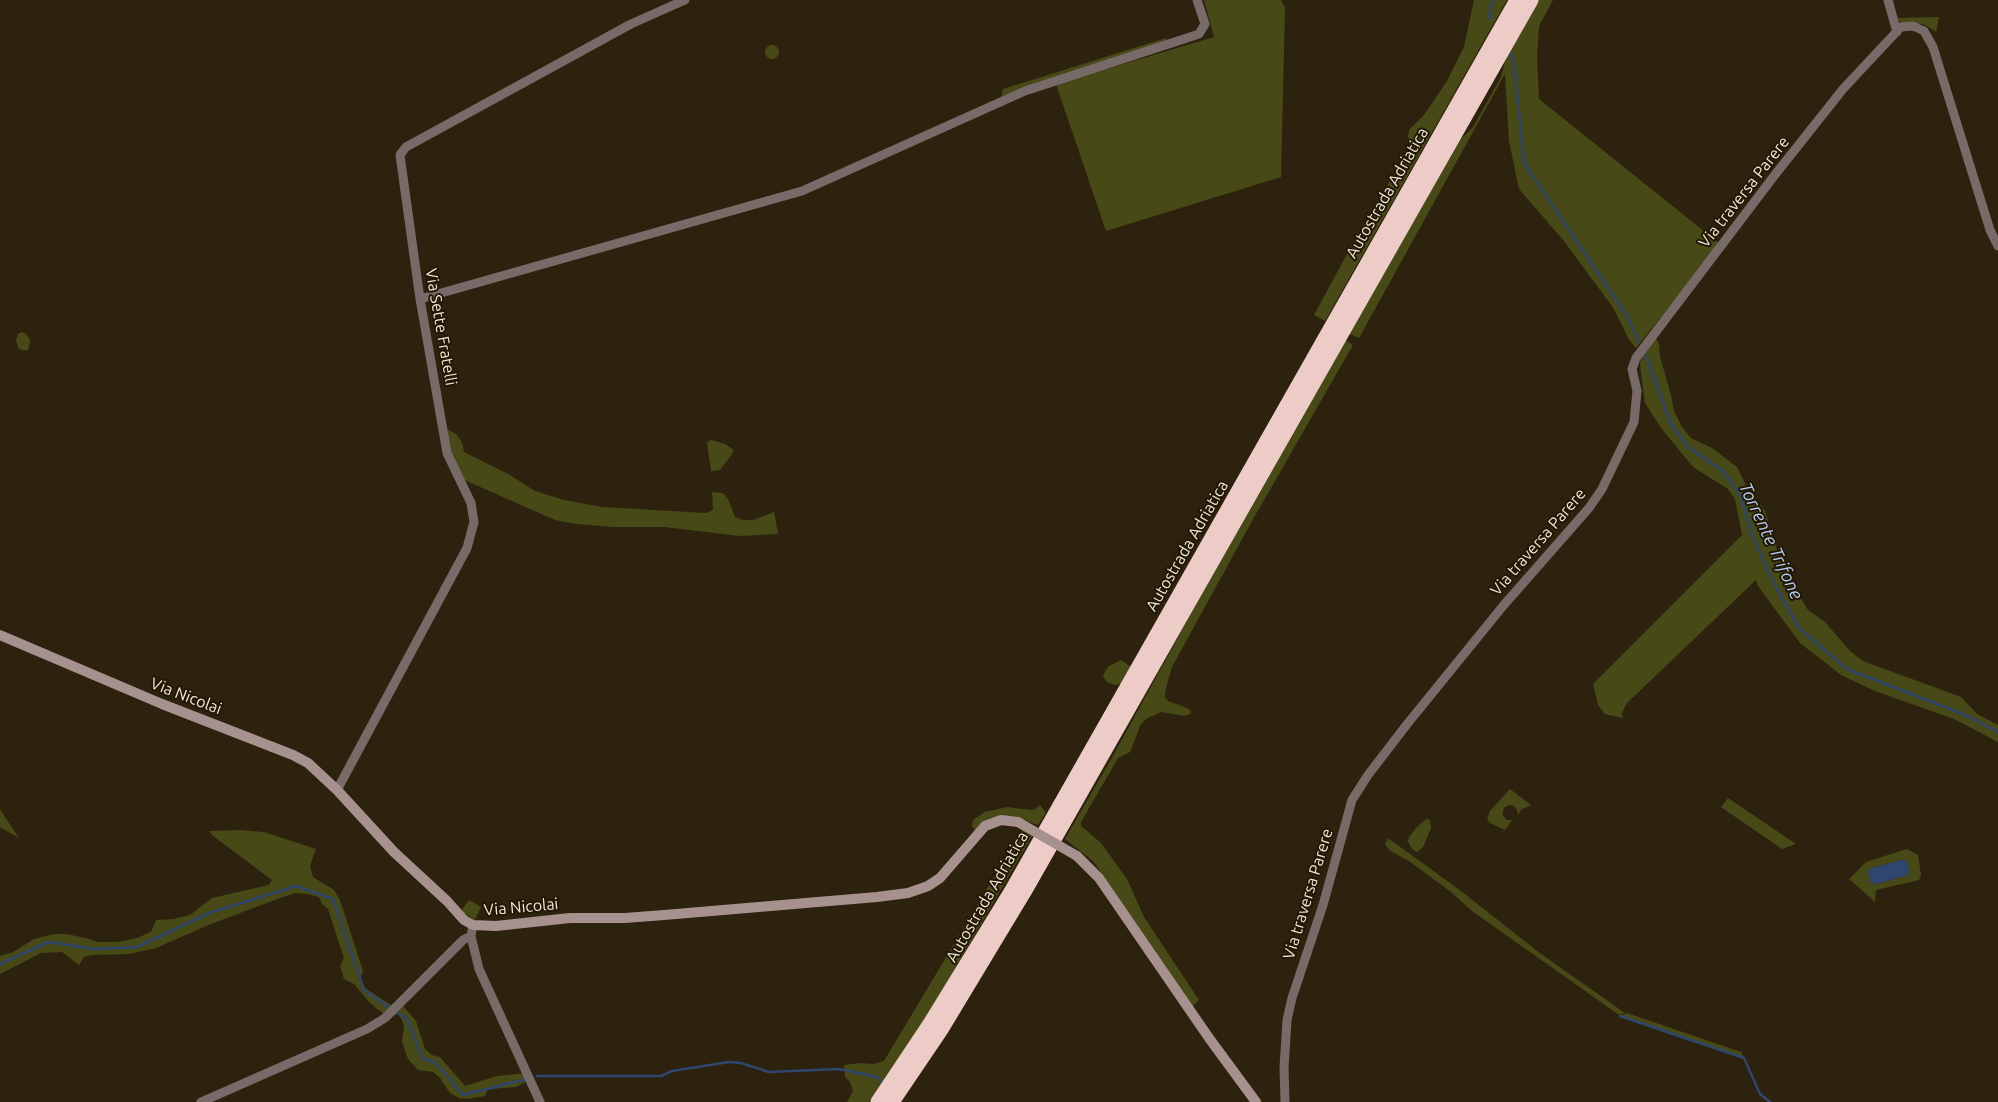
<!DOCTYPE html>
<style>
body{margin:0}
canvas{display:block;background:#2d220d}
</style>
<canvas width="1998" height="1102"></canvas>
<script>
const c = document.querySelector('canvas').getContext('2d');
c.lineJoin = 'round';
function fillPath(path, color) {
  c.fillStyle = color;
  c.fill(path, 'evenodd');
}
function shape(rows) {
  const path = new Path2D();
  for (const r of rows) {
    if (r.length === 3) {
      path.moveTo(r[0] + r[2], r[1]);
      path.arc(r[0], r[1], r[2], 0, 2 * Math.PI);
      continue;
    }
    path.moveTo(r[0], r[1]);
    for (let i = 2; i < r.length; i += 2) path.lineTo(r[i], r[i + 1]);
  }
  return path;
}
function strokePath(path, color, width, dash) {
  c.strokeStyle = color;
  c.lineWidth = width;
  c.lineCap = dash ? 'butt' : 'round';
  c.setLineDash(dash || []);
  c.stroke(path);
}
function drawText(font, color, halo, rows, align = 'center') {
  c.font = font + ' Ubuntu,sans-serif';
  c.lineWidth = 4;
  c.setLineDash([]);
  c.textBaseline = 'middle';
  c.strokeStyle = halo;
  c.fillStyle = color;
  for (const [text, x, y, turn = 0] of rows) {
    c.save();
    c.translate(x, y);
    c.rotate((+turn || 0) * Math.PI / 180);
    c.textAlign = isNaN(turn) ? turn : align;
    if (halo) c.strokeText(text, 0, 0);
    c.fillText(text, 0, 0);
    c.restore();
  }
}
fillPath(shape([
 [1204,0,1281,0,1285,8,1281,177,1106,231,1056,84,1214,37],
 [1474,0,1507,0,1325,321,1314,315,1353,243,1411,146,1408,137,1409,130,1424,115,1447,81,1464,47],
 [1537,0,1553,0,1539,26,1537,56,1539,99,1720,244,1636,348,1629,340,1614,309,1564,241,1519,189,1509,141,1505,74,1359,338,1349,334,1460,140,1473,127,1501,77,1507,55],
 [1939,17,1936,32,1923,24,1901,24,1897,18],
 [1166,38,1167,42,1001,98,1003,89,1016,85],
 [772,52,7],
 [22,332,26,334,30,340,29,348,27,351,19,349,16,341,18,334],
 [1656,338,1659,344,1660,357,1671,395,1674,411,1682,427,1691,438,1712,448,1737,467,1748,489,1765,511,1781,562,1794,587,1808,610,1825,622,1850,651,1863,661,1961,697,1977,714,1998,725,1998,742,1954,719,1875,691,1841,675,1800,643,1758,586,1756,580,1627,703,1622,713,1623,718,1605,714,1598,705,1593,684,1742,535,1735,499,1728,489,1693,467,1661,428,1645,403,1640,364,1642,355],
 [1345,340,1353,345,1252,521,1172,667,1166,688,1165,697,1168,701,1187,708,1191,711,1190,714,1184,716,1161,712,1146,719,1140,726,1130,752,1118,758,1081,822,1081,826,1101,843,1127,879,1144,917,1199,1000,1193,1006,1093,861,1065,839,1114,754,1272,466],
 [446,428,456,434,462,442,464,452,508,474,535,491,564,500,602,507,706,513,713,510,712,492,723,493,728,499,735,517,743,520,753,520,774,512,778,534,740,536,664,527,612,527,576,524,555,520,460,478,450,453],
 [711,440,725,444,734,450,732,454,720,470,711,471,707,442],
 [1121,660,1131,667,1121,684,1115,685,1107,682,1103,676,1106,670,1109,666],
 [1510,789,1531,805,1521,810,1518,815,1517,810,1514,806,1510,805,1505,807,1503,811,1503,816,1507,820,1512,820,1505,830,1490,823,1487,819,1490,811],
 [1728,798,1796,844,1782,849,1721,807],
 [1040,805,1046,813,1038,825,1016,817,976,831,972,826,973,820,985,812,1007,807,1031,810,1035,809],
 [0,809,7,820,19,838,0,827],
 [1426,819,1430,820,1431,828,1423,847,1417,852,1413,850,1408,842,1409,837,1416,828],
 [240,830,264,832,316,849,310,866,313,877,334,890,340,900,363,971,361,978,365,988,394,1007,385,1015,370,1003,354,984,344,979,340,966,344,958,328,909,322,904,319,897,307,894,296,893,280,898,211,924,156,948,129,954,92,955,84,957,79,965,62,952,41,953,0,974,0,956,13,952,34,939,54,934,66,934,86,938,98,942,117,942,137,938,151,932,156,920,174,919,190,915,212,898,269,885,272,880,213,836,209,831],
 [1022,830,1032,836,915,1038,869,1102,847,1102,853,1091,850,1082,845,1077,844,1065,860,1063,874,1064,884,1061],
 [1388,838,1461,891,1541,954,1625,1013,1619,1015,1472,911,1451,892,1409,861,1389,850,1385,844],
 [1907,849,1918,855,1921,875,1919,880,1876,890,1875,902,1849,879,1866,862],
 [1905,859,1908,865,1908,875,1876,884,1870,882,1871,868],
 [469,900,481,907,475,920,461,911],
 [403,1006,416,1021,425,1049,432,1055,440,1057,465,1086,497,1076,526,1073,529,1080,516,1087,491,1089,487,1091,485,1096,467,1099,459,1098,450,1093,440,1078,433,1072,418,1070,408,1059,402,1042,404,1027,402,1020,398,1014,394,1016],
 [1627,1013,1741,1052,1744,1058,1620,1016]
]), '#474916');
fillPath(shape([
 [1905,859,1909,868,1908,875,1876,884,1870,882,1868,871,1871,868]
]), '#2f466e');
strokePath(shape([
 [1491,20,1489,15,1493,0],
 [1509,51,1514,62,1524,163,1627,316,1639,342],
 [1646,356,1671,424,1688,447,1724,472,1741,497,1752,535,1774,584,1800,629,1847,669,1965,715,1998,732],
 [0,964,48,942,95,949,137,947,209,913,296,886,333,899,364,990,390,1008],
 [396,1012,407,1019,423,1059,435,1062,463,1095,526,1079],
 [1620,1016,1744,1058,1760,1094,1770,1102],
 [537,1076,661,1076,672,1071,729,1062,741,1063,769,1072,839,1069,877,1077,881,1082]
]), '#2f466e', 2.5);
strokePath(shape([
 [1888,0,1897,32],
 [420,299,802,191,1025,91,1199,34,1205,24,1197,0],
 [337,790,467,548,474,522,471,503,447,453,420,299,400,155,406,147,631,24,685,0],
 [473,925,471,936,479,969,540,1102],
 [201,1102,367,1029,385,1018,463,940,471,936],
 [1285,1102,1284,1068,1287,1020,1292,998,1323,905,1352,800,1368,775,1408,723,1503,606,1589,508,1602,489,1634,422,1637,391,1632,369,1636,358,1774,176,1843,89,1901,27,1913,26,1924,31,1933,47,1990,230,1998,246]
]), '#776a68', 9);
strokePath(shape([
 [0,635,162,704,293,755,308,763,337,790,394,852,447,901,464,920,473,925,496,926,570,918,625,918,664,915,877,897,908,893,928,886,940,878,985,826,1001,820,1018,822],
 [1077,856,1099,878,1209,1038,1256,1102]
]), '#a6918e', 10);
strokePath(shape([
 [878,1102,930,1024,1011,892,1517,0],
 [892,1102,942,1028,1024,892,1531,0]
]), '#edccc8', 15);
strokePath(shape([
 [1018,822,1077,856]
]), '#a6918e', 10);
drawText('16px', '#f0e8dc', '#231804', [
 ["Via traversa Parere",1744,192,-52],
 ["Autostrada Adriatica",1387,193,-60],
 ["Via Sette Fratelli",441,327,80],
 ["Via traversa Parere",1538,542,-49],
 ["Autostrada Adriatica",1187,546,-60],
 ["Via Nicolai",186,696,21],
 ["Via traversa Parere",1308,894,-73],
 ["Autostrada Adriatica",987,897,-60],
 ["Via Nicolai",521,907,-5]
]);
drawText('italic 18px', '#b5cdf4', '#231804', [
 ["Torrente Trifone",1771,541,65]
]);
</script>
